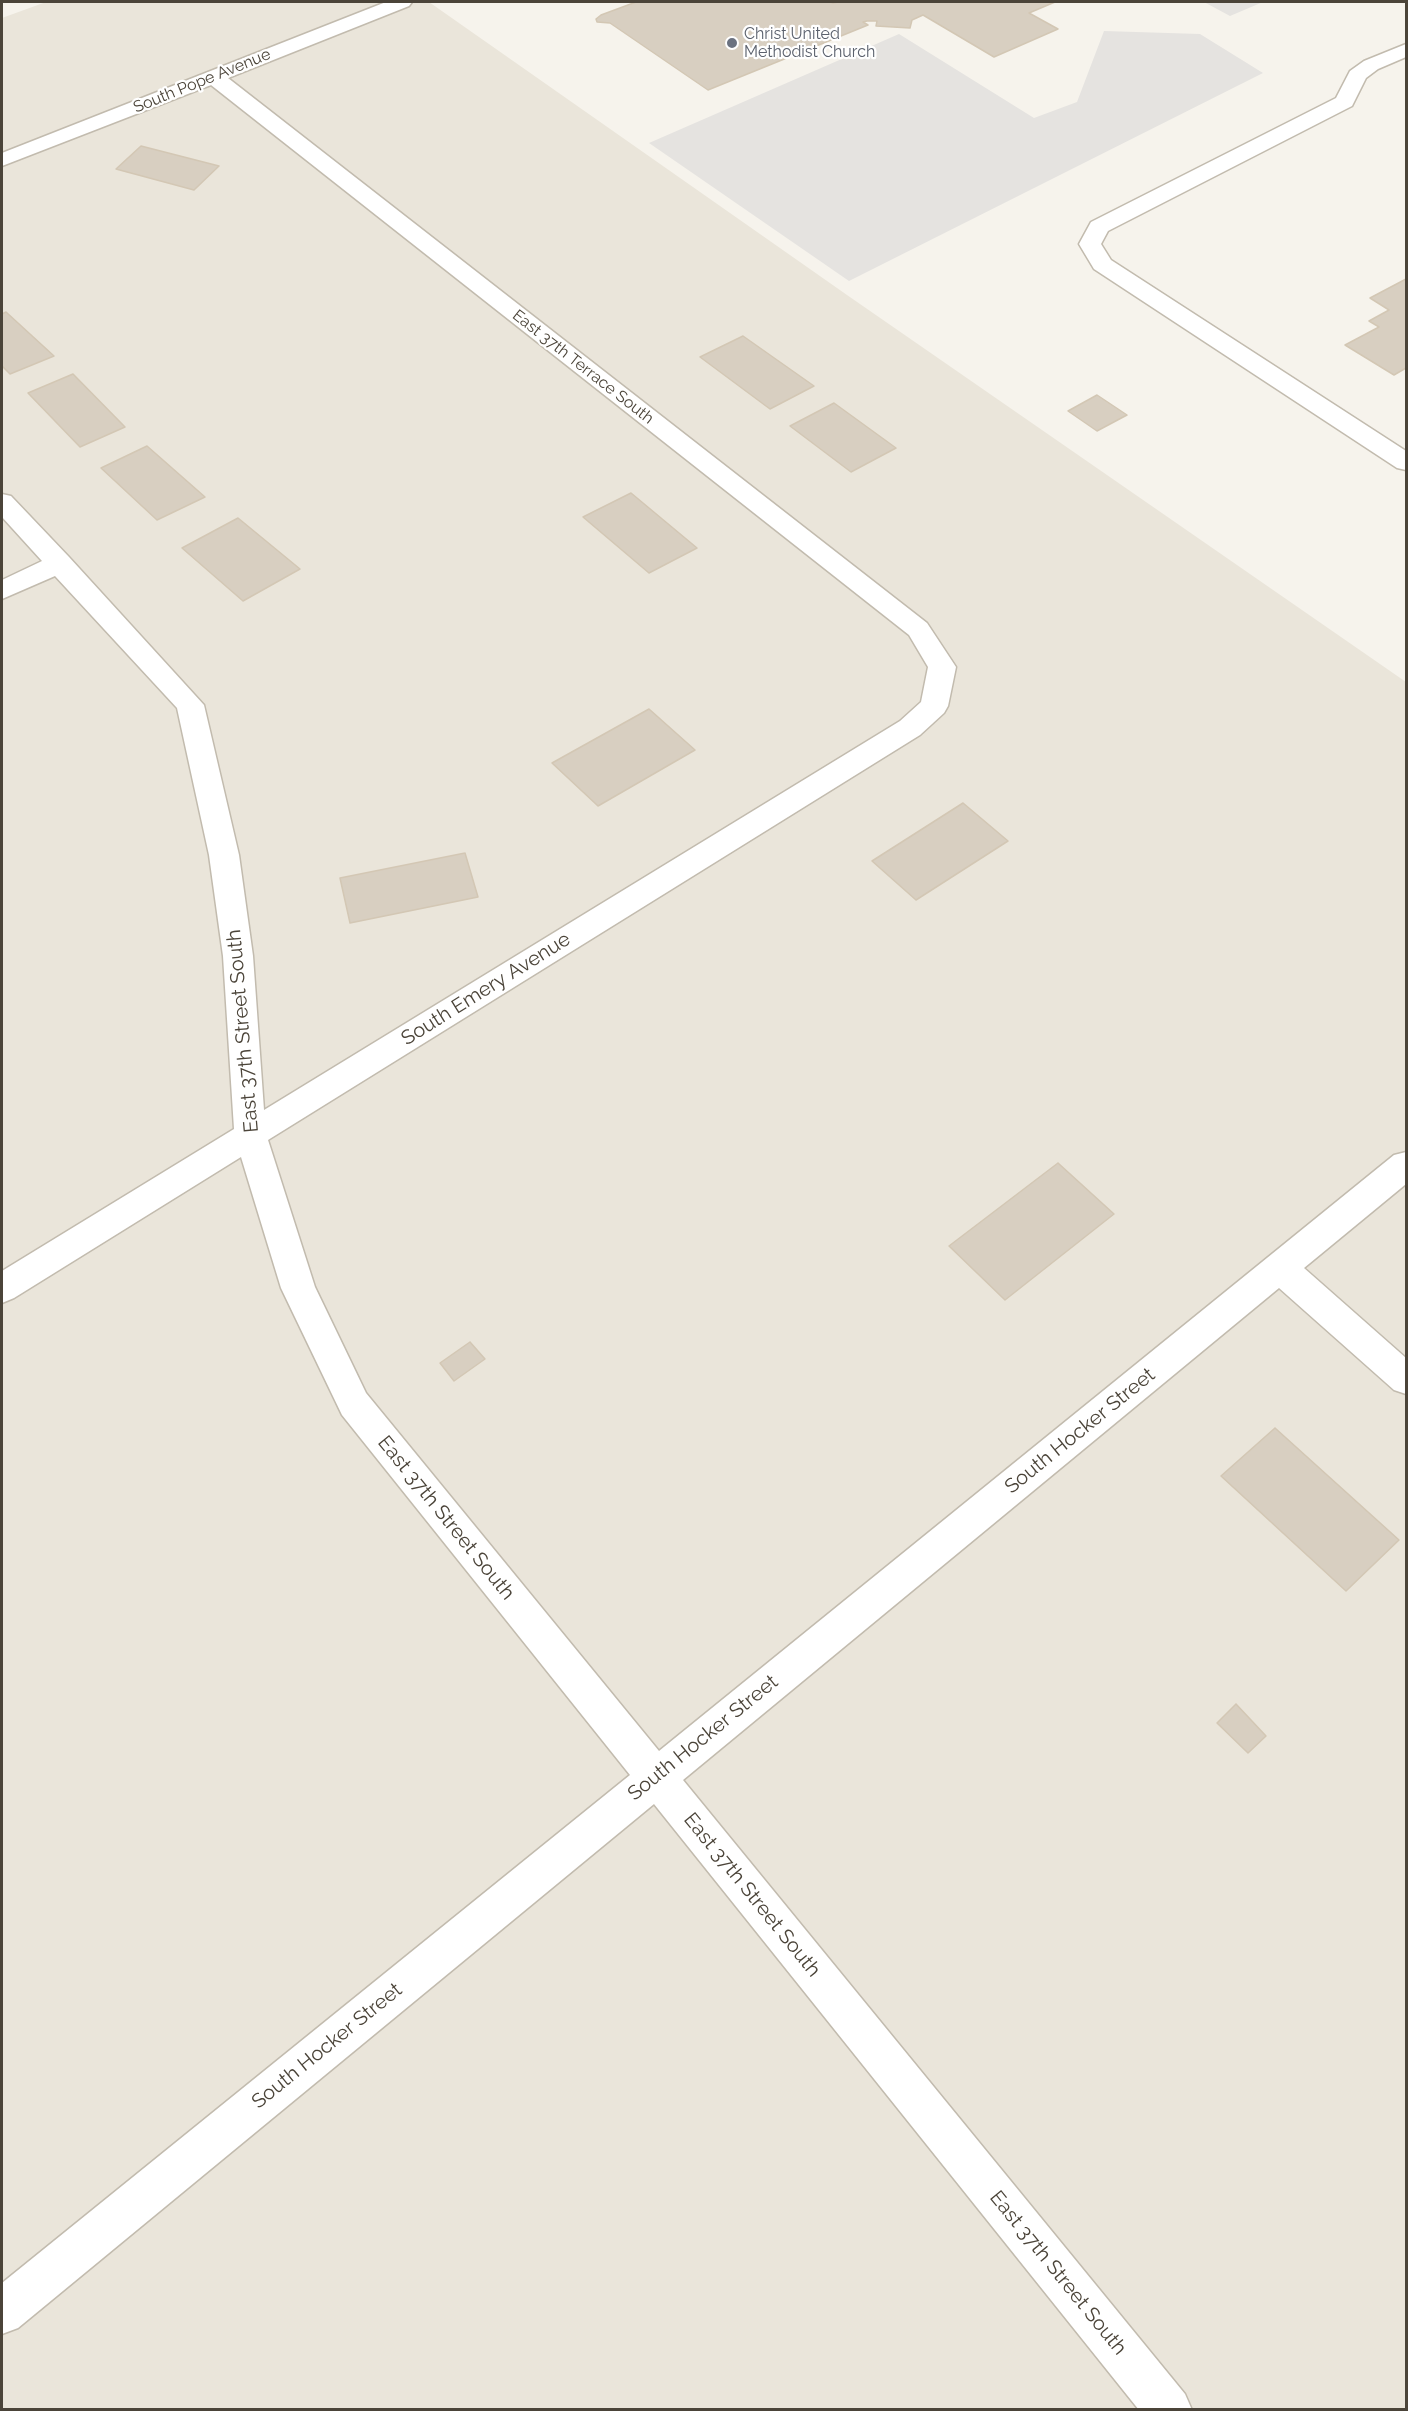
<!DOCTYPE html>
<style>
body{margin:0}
#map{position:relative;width:1408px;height:2411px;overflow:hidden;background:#f6f3ec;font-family:Raleway,sans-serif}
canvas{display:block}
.frame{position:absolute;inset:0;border:3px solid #4b4439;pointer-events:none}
</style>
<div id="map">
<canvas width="1408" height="2411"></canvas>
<div class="frame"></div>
</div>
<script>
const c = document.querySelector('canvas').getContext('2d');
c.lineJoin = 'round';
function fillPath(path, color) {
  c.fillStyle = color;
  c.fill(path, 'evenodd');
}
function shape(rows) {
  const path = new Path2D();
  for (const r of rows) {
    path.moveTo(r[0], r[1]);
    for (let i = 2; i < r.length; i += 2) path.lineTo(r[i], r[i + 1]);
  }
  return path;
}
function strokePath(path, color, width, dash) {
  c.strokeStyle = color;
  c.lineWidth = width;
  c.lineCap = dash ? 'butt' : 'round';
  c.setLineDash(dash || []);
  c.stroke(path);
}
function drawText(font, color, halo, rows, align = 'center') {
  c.font = font + ' Raleway,sans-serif';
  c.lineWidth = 4.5;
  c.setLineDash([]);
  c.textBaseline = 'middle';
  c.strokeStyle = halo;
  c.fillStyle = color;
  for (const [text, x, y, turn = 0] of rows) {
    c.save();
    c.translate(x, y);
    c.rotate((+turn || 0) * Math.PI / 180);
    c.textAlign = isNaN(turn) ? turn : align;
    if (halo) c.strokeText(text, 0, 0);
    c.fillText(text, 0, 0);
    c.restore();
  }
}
fillPath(shape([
 [46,2,429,2,847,295,1406,682,1406,2409,2,2410,2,18]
]), '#eae5da');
fillPath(shape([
 [1204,2,1263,2,1230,16],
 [1104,31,1200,34,1263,73,849,281,649,143,899,34,1034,118,1077,102]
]), '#e5e3e0');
const building = shape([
 [636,2,830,2,833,3,838,2,1055,2,1029,13,1058,29,994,57,923,15,912,20,910,28,876,26,877,21,867,21,863,22,868,25,708,90,610,23,597,22,596,19,601,15,636,2],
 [141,146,219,166,194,190,116,169,141,146],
 [1406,279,1406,368,1394,375,1345,345,1379,327,1369,321,1389,310,1370,298,1406,279],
 [6,312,54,356,10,374,2,366,2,314,6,312],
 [743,336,814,386,770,409,700,357,743,336],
 [73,374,125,427,80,447,28,393,73,374],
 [1097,395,1127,415,1097,431,1068,411,1097,395],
 [834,403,896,448,851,472,790,426,834,403],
 [147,446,205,497,157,520,101,468,147,446],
 [631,493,697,548,649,573,583,517,631,493],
 [238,518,300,569,243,601,182,548,238,518],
 [649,709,695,750,598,806,552,763,649,709],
 [963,803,1008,841,916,900,872,861,963,803],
 [465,853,478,897,350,923,340,878,465,853],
 [1058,1163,1114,1214,1005,1300,949,1246,1058,1163],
 [470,1342,485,1359,454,1381,440,1363,470,1342],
 [1275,1428,1399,1540,1346,1591,1221,1476,1275,1428],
 [1236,1704,1266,1736,1248,1753,1217,1723,1236,1704]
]);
fillPath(building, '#d8cfc1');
strokePath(building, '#d3c7b4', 1.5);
const service = shape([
 [1406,44,1406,57,1378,69,1366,78,1352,106,1108,231,1101,244,1111,260,1406,451,1406,470,1397,468,1094,269,1079,244,1091,222,1336,98,1350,71,1364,61,1406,44]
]);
const minor = shape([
 [386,2,412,2,409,6,228,78,927,623,956,667,948,706,944,713,920,735,268,1140,315,1287,366,1393,659,1751,1394,1155,1406,1152,1406,1184,1304,1268,1406,1358,1406,1394,1394,1390,1279,1288,683,1780,1185,2394,1192,2410,1139,2410,654,1804,18,2328,2,2334,2,2283,630,1775,342,1415,281,1288,241,1157,14,1298,2,1303,2,1271,234,1129,223,956,209,855,177,708,55,576,2,599,2,580,42,561,2,517,2,494,11,496,69,557,204,705,239,855,253,956,264,1110,900,721,921,702,928,667,909,635,211,85,2,166,2,153,386,2]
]);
strokePath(service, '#c2bbae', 3);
strokePath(minor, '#c2bbae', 3);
fillPath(service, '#fff');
fillPath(minor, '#fff');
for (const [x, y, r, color] of [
 [732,43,6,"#6b7280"]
]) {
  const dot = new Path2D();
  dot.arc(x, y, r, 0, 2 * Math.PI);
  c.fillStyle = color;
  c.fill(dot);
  strokePath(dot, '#fff', 2);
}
drawText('16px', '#5b616d', '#fff', [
 ["Christ United",744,34],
 ["Methodist Church",744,52]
], 'left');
drawText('16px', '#4b4439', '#fff', [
 ["South Pope Avenue",202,81,-22],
 ["East 37th Terrace South",583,367,38]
]);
drawText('20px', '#4b4439', '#fff', [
 ["South Emery Avenue",486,989,-32],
 ["East 37th Street South",243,1031,-95],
 ["South Hocker Street",1080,1431,-39],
 ["East 37th Street South",446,1518,51],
 ["South Hocker Street",703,1738,-39],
 ["East 37th Street South",752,1895,51],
 ["South Hocker Street",327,2046,-39],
 ["East 37th Street South",1058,2273,51]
]);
</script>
